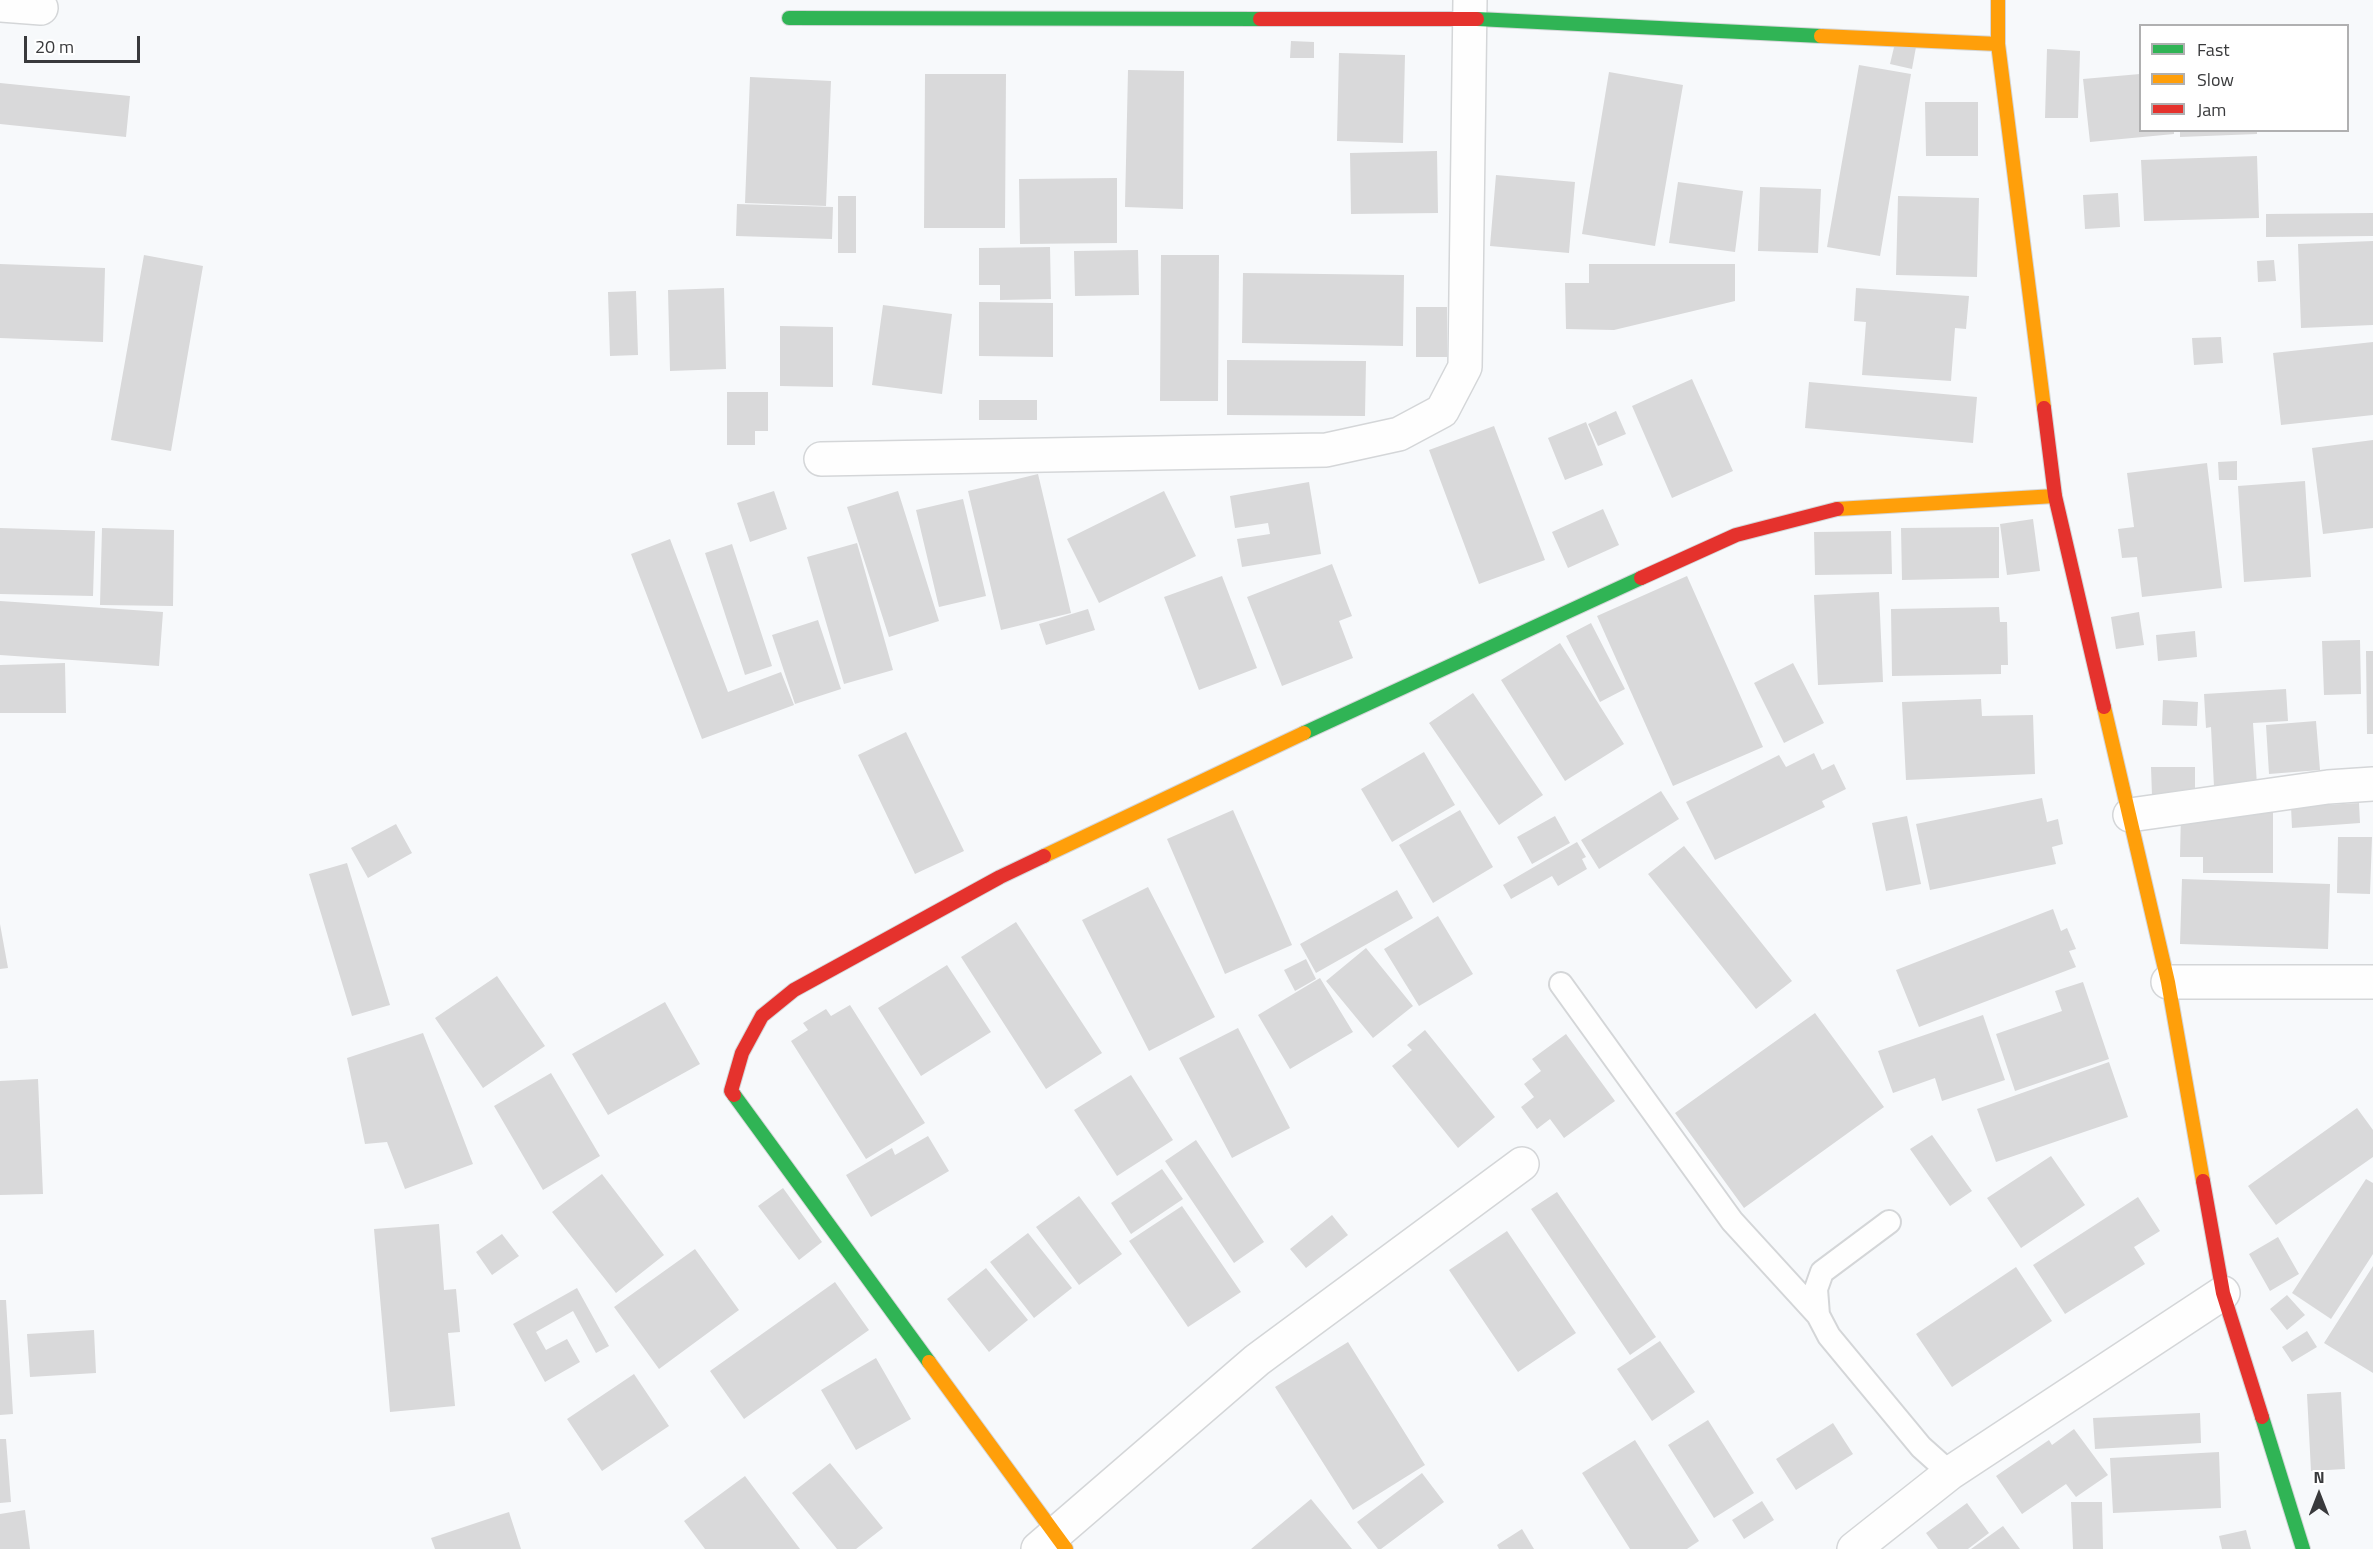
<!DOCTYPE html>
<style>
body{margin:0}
#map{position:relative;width:2373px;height:1549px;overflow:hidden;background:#f7f9fb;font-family:"Titillium Web",sans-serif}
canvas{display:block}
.legend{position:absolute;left:2139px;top:24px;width:210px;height:108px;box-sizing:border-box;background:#fff;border:2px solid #b0b0b1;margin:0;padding:8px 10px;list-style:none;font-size:18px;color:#393a3c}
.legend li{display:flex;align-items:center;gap:12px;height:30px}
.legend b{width:30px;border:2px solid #b0b0b1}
.north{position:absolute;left:2289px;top:1465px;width:60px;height:60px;-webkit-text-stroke:4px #fff;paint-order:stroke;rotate:0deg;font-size:16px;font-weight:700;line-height:24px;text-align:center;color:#393a3c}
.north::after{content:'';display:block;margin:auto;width:21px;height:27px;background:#393a3c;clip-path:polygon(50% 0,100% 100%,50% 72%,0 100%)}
.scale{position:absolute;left:24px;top:36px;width:116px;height:27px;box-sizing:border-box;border:3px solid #393a3c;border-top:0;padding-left:8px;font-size:18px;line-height:21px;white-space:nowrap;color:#393a3c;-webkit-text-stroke:4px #fff;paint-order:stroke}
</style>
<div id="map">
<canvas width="2373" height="1549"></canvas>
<ul class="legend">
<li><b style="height:8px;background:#30b455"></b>Fast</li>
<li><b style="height:8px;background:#ff9f0a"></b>Slow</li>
<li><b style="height:8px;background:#e5322d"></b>Jam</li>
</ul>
<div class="north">N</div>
<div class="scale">20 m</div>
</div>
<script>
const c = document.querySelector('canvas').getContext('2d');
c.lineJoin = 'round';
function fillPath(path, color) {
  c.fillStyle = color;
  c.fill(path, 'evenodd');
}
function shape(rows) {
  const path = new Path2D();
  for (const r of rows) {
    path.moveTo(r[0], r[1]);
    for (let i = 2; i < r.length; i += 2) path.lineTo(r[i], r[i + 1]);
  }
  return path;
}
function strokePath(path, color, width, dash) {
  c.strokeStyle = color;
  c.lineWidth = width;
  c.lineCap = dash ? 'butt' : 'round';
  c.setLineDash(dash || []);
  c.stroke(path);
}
fillPath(shape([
 [1291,41,1314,42,1314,58,1290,58],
 [1895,43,1916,47,1912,69,1890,64],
 [2047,49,2080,51,2078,118,2045,118],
 [1339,53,1405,55,1403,143,1337,141],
 [1859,65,1911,74,1880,256,1827,247],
 [1128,70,1184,71,1183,209,1125,207],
 [1609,72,1683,85,1655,246,1582,234],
 [925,74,1006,74,1005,228,924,228],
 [2140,74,2140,130,2174,130,2174,134,2090,142,2083,79],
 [750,77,831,81,826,206,745,203],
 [0,83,130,96,126,137,0,124],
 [1925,102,1978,102,1978,156,1926,156],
 [2180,130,2257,130,2257,134,2180,137],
 [1437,151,1438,213,1351,214,1350,153],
 [2257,156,2259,218,2144,221,2141,160],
 [1496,175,1575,182,1569,253,1490,246],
 [1117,178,1117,243,1020,244,1019,179],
 [1678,182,1743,191,1735,252,1669,243],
 [1760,187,1821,189,1818,253,1758,251],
 [2118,193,2120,227,2085,229,2083,195],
 [838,196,856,196,856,253,838,253],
 [1898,196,1979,198,1977,277,1896,275],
 [737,204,833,207,832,239,736,236],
 [2373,213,2373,236,2266,237,2266,214],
 [2373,241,2373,325,2301,328,2298,244],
 [1050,247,1051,299,1000,300,1000,285,979,285,979,248],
 [1138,250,1139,295,1075,296,1074,251],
 [144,255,203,266,171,451,111,440],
 [1161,255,1219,255,1218,401,1160,401],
 [2274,260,2276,281,2258,282,2257,261],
 [0,264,105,268,103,342,0,338],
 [1589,264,1735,264,1735,301,1614,330,1566,329,1565,283,1589,283],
 [1243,273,1404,275,1403,346,1242,343],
 [724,288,726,369,670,371,668,290],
 [1856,288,1969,296,1966,329,1955,328,1951,381,1862,375,1866,322,1854,321],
 [636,291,638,355,610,356,608,292],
 [979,302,1053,303,1053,357,979,356],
 [883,305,952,314,942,394,872,385],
 [1416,307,1447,307,1447,357,1416,357],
 [780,326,833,327,833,387,780,386],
 [2221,337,2223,363,2194,365,2192,338],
 [2373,342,2373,415,2281,425,2273,353],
 [1227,360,1366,361,1365,416,1227,415],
 [1692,379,1733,471,1672,498,1632,406],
 [1809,382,1977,397,1973,443,1805,428],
 [727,392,768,392,768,431,755,431,755,445,727,445],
 [979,400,1037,400,1037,420,979,420],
 [1616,411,1626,434,1598,446,1588,424],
 [1586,422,1603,465,1565,480,1548,438],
 [1494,426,1545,560,1479,584,1429,450],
 [2373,440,2373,528,2323,534,2312,448],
 [2237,461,2237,480,2219,480,2218,462],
 [2207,463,2222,588,2142,597,2137,557,2122,558,2118,529,2134,527,2127,473],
 [1038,474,1071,613,1001,630,968,491],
 [2305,481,2311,577,2244,582,2238,486],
 [1309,482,1321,554,1242,567,1237,539,1270,534,1268,523,1235,528,1230,496],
 [774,491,787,529,750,542,737,503],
 [898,491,939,621,889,637,847,507],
 [1164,491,1196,556,1099,603,1067,539],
 [963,499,986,596,939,607,916,510],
 [1603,509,1619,545,1568,568,1552,532],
 [2033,519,2040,571,2007,575,2000,524],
 [1999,527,1999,578,1902,580,1901,528],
 [0,528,95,531,93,596,0,594],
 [102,528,174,530,173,606,100,605],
 [1891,531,1892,574,1815,575,1814,532],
 [670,539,728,692,781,672,794,705,702,739,631,554],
 [857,543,893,670,844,684,807,557],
 [732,544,772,666,745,675,705,553],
 [1332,564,1352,616,1339,621,1353,658,1282,686,1247,597],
 [1222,576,1257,668,1199,690,1164,597],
 [1687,576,1763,747,1673,786,1597,616],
 [1879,592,1883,682,1818,685,1814,595],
 [0,601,163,612,159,666,0,655],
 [1999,607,2000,622,2007,622,2008,665,2001,665,2001,674,1892,676,1891,609],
 [1088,609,1095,630,1046,645,1039,624],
 [2139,612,2144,645,2116,649,2111,617],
 [818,620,841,689,795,704,772,635],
 [1591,623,1625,689,1600,702,1566,636],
 [2195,631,2197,657,2158,661,2156,635],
 [2360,640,2361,694,2324,695,2322,641],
 [1560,643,1624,744,1565,781,1501,680],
 [2366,651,2373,651,2373,734,2367,734],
 [65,663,66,713,0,713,0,665],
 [1793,663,1824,723,1784,743,1754,683],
 [2286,689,2288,721,2253,723,2257,785,2214,787,2211,727,2206,728,2204,694],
 [1473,693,1543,795,1499,825,1429,723],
 [1981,699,1982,716,2033,715,2035,774,1906,780,1902,702],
 [2163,700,2198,702,2197,726,2162,725],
 [2316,721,2320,770,2269,774,2266,725],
 [906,732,964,851,915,874,858,755],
 [1424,752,1455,805,1392,842,1361,789],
 [1814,753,1822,770,1834,764,1846,789,1822,801,1825,807,1715,860,1686,802,1779,755,1786,767],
 [2151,767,2195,767,2195,795,2152,796],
 [1661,791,1679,819,1599,869,1581,840],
 [2042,798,2047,822,2058,819,2063,844,2052,847,2056,864,1930,890,1916,824],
 [2359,803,2360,823,2292,828,2291,807],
 [1233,810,1292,945,1225,974,1167,839],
 [1460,810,1493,867,1433,903,1399,845],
 [2181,812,2273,812,2273,873,2203,873,2203,857,2180,857],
 [1555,816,1570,843,1532,864,1517,837],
 [1907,816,1921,884,1886,891,1872,823],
 [396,824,412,853,368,878,351,848],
 [2338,837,2372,837,2370,894,2337,893],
 [1577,842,1586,857,1582,859,1587,869,1558,886,1552,876,1511,899,1503,885],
 [1684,846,1792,981,1756,1009,1648,874],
 [347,863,390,1005,352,1016,309,874],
 [2182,879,2330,884,2328,949,2180,944],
 [1148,887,1215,1017,1149,1051,1082,920],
 [1397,890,1413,918,1316,973,1300,944],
 [2053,909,2061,931,2067,928,2076,949,2069,951,2076,967,1919,1027,1896,970],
 [1438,916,1473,974,1419,1006,1384,949],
 [1016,922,1102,1053,1046,1089,961,957],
 [0,924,8,968,0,969],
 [1366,948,1413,1006,1373,1038,1326,981],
 [1306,959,1316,979,1295,991,1284,970],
 [947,965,991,1032,921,1076,878,1008],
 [497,976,545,1046,483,1088,435,1018],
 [1320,978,1353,1032,1290,1069,1258,1015],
 [2083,982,2109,1059,2015,1091,1996,1034,2062,1011,2055,991],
 [665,1002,700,1064,608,1115,572,1054],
 [850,1005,925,1123,866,1159,791,1041,808,1030,803,1023,826,1009,831,1016],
 [1815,1013,1884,1107,1744,1208,1675,1113],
 [1983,1015,2005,1080,1942,1101,1935,1078,1893,1093,1878,1051],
 [1238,1028,1290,1128,1232,1158,1179,1058],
 [1425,1030,1495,1117,1458,1148,1392,1066,1412,1050,1407,1045],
 [423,1033,473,1164,405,1189,387,1142,365,1144,347,1058],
 [1566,1034,1615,1101,1564,1138,1550,1119,1537,1129,1521,1107,1534,1097,1524,1084,1541,1071,1532,1059],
 [2109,1062,2128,1117,1996,1162,1977,1109],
 [551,1073,600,1156,543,1190,494,1106],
 [1131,1075,1173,1140,1117,1176,1074,1110],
 [38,1079,43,1194,0,1195,0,1081],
 [2357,1108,2373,1130,2373,1157,2276,1225,2248,1186],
 [1932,1135,1972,1191,1950,1206,1910,1149],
 [928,1136,949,1171,871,1217,846,1175,892,1148,895,1155],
 [1196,1140,1264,1242,1234,1263,1165,1161],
 [2051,1156,2085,1205,2021,1248,1987,1198],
 [1162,1169,1183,1199,1131,1234,1111,1203],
 [602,1174,664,1255,616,1293,552,1212],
 [2366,1179,2373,1183,2373,1254,2331,1319,2292,1293],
 [783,1188,822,1242,799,1260,758,1206],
 [1557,1192,1656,1337,1630,1355,1531,1209],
 [1079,1196,1122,1254,1079,1285,1036,1227],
 [2138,1197,2160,1231,2134,1247,2145,1264,2065,1314,2033,1265],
 [1182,1206,1241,1292,1188,1327,1129,1241],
 [1332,1215,1348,1235,1306,1268,1290,1249],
 [439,1224,444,1290,456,1289,460,1332,448,1333,455,1406,390,1412,374,1229],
 [1507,1231,1576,1333,1518,1372,1449,1270],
 [1028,1233,1072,1288,1034,1318,990,1262],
 [502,1234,519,1256,492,1275,476,1252],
 [2278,1237,2299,1274,2270,1291,2249,1254],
 [695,1249,739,1310,659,1369,614,1307],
 [2373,1266,2373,1373,2324,1343],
 [2016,1267,2052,1321,1952,1387,1916,1334],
 [986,1268,1028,1320,989,1352,947,1299],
 [835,1282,869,1330,744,1419,710,1371],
 [577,1288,609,1346,596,1353,573,1311,536,1332,546,1350,567,1339,580,1362,545,1382,513,1324],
 [2287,1295,2305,1315,2287,1330,2270,1309],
 [0,1300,6,1300,13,1414,0,1415],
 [94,1330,96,1373,30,1377,27,1334],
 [2307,1331,2317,1347,2292,1362,2282,1347],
 [1660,1341,1695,1392,1652,1421,1617,1369],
 [1348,1342,1425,1465,1353,1510,1275,1387],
 [876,1358,911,1419,856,1450,821,1390],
 [634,1374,669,1426,602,1471,567,1419],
 [2341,1392,2345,1469,2311,1471,2307,1394],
 [2200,1413,2201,1443,2095,1449,2093,1418],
 [1708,1420,1754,1493,1714,1518,1668,1445],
 [1833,1423,1853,1454,1796,1490,1776,1459],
 [2074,1429,2108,1475,2076,1497,2066,1484,2022,1514,1996,1476,2049,1440,2052,1445],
 [0,1439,6,1439,11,1502,0,1503],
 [1635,1440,1699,1541,1687,1549,1630,1549,1582,1473],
 [2219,1452,2221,1508,2113,1513,2110,1458],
 [830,1463,883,1528,856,1549,837,1549,792,1493],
 [1422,1473,1444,1502,1381,1549,1378,1549,1357,1522],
 [745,1476,800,1549,705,1549,684,1521],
 [1311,1499,1352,1549,1251,1549],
 [1762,1501,1774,1520,1744,1539,1732,1520],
 [2071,1502,2102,1502,2103,1549,2073,1549],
 [1967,1503,1989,1533,1968,1549,1938,1549,1926,1533],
 [25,1510,30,1549,0,1549,0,1514],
 [509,1512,521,1549,435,1549,431,1538],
 [2003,1526,2020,1549,1971,1549],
 [1522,1529,1534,1549,1499,1549,1497,1545],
 [2246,1530,2251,1549,2222,1549,2219,1536]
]), '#d9d9da');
const lane = shape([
 [1561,984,1732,1221,1818,1315],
 [1889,1222,1822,1272,1816,1289,1818,1315,1829,1336,1921,1447,1950,1473]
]);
const street = shape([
 [0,5,41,8],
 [821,459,1326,450,1399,434,1442,411,1465,367,1470,0],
 [2130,815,2328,787,2373,784],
 [2168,982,2373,982],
 [1038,1549,1257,1360,1522,1164],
 [1854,1549,1950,1473,2223,1293]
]);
const fast = shape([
 [789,18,1260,19],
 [1477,19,1821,36],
 [1304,733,1641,578],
 [734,1095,929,1362],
 [2262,1417,2303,1549]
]);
const slow = shape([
 [1998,0,1998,44,2044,408],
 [1821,36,1998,44],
 [1837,509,2055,496],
 [2104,707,2168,982,2203,1181],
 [1044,856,1304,733],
 [929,1362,1066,1549]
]);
const jam = shape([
 [1260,19,1477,19],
 [2044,408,2055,496,2104,707],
 [1641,578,1736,535,1837,509],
 [734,1095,731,1091,742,1053,762,1016,794,990,1000,877,1044,856],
 [2203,1181,2223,1293,2262,1417]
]);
strokePath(lane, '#d4d6d8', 26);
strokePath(street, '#d4d6d8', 36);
strokePath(fast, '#d4d6d8', 16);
strokePath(slow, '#d4d6d8', 16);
strokePath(jam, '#d4d6d8', 16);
strokePath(lane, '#fefefe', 22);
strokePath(street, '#fefefe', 33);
strokePath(fast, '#30b455', 14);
strokePath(slow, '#ff9f0a', 14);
strokePath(jam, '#e5322d', 14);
</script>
